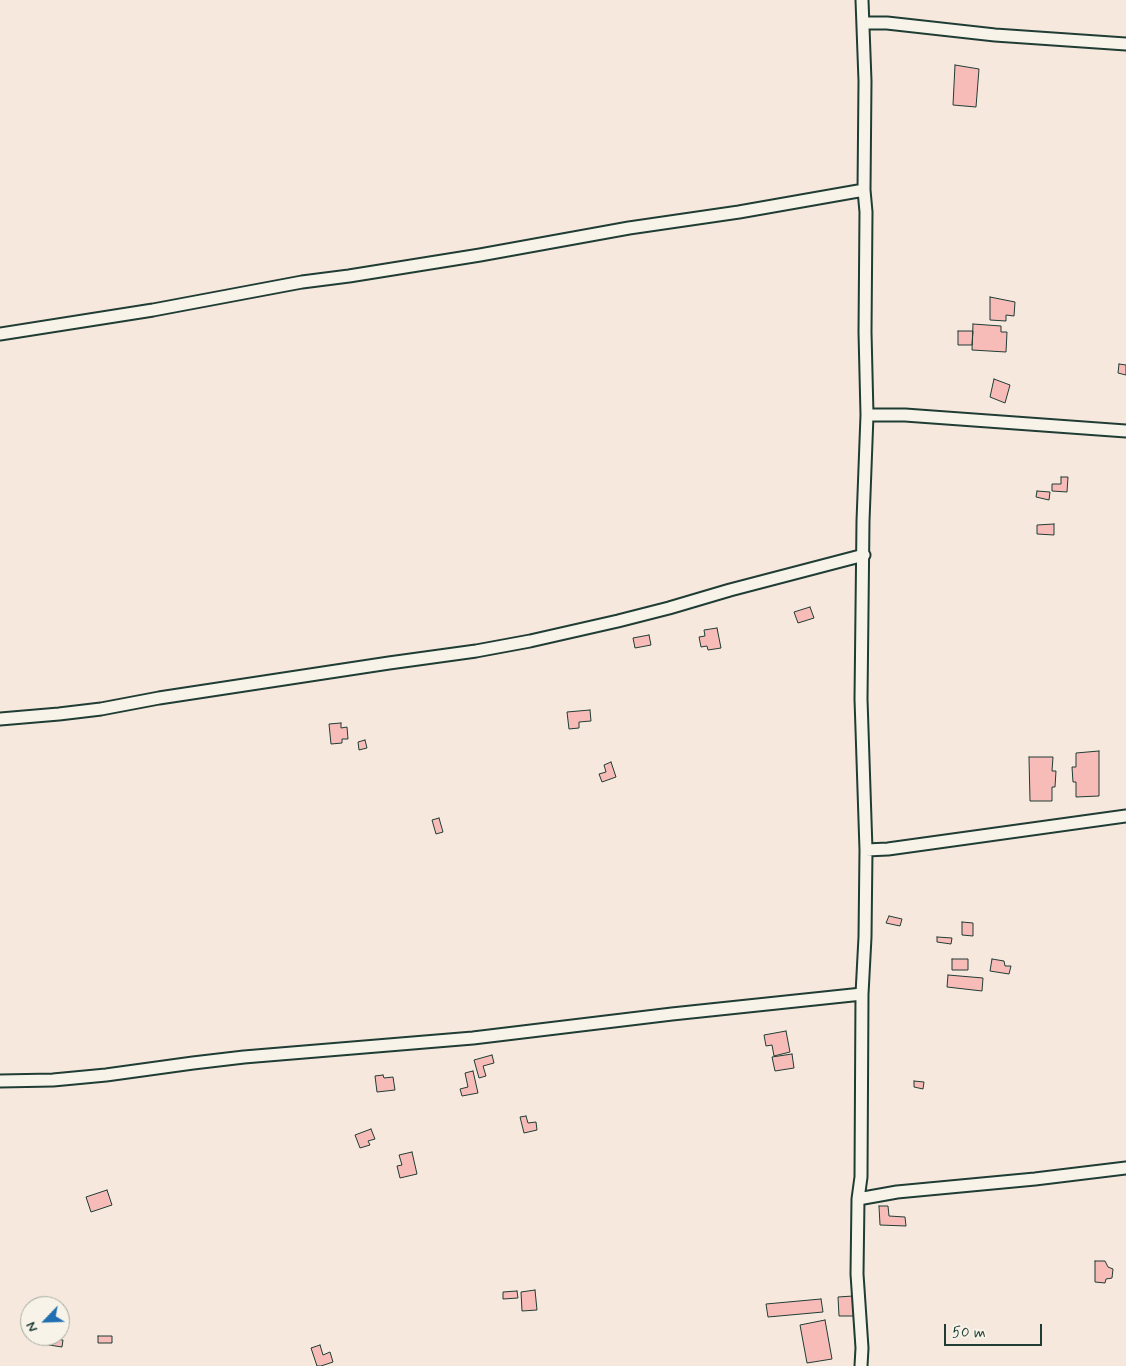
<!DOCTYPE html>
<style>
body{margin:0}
#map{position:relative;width:1126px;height:1366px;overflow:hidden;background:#f7e8de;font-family:Mynerve,sans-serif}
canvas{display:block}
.north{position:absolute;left:20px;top:1296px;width:50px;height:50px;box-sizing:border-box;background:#f7f3e8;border:1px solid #a1aaa0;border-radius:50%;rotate:246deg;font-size:14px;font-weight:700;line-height:20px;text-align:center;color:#1f3d34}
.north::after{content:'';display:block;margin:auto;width:18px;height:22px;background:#1f6fb2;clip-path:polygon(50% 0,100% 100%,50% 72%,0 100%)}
.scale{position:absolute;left:944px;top:1324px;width:98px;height:22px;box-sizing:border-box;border:2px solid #1f3d34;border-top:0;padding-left:6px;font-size:15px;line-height:18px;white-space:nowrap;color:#1f3d34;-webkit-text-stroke:4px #f7f3e8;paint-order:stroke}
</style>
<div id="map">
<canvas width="1126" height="1366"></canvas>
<div class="north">N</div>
<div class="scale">50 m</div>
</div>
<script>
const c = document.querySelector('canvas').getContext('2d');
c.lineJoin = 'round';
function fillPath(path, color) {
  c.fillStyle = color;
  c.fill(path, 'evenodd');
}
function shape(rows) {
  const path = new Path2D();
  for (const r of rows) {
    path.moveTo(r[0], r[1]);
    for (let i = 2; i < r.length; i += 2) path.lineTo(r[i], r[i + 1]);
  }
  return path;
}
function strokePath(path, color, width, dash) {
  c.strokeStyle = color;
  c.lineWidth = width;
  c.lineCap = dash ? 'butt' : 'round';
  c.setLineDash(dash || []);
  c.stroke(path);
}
const building = shape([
 [955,65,979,69,976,107,953,105,955,65],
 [990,297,1015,302,1014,316,1006,315,1006,321,990,320,990,297],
 [973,324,1001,326,1001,332,1007,332,1006,352,972,350,973,324],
 [958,331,973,331,972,345,958,345,958,331],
 [1119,364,1126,365,1126,375,1118,373,1119,364],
 [994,379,1010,385,1005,403,990,397,994,379],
 [1061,477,1068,477,1067,492,1052,491,1052,484,1061,484,1061,477],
 [1037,491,1050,492,1049,500,1036,497,1037,491],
 [1054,524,1054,535,1037,534,1037,525,1054,524],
 [810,607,814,618,798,623,794,612,810,607],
 [717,628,721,648,708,650,707,646,701,647,699,637,705,636,704,630,717,628],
 [649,635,651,645,635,648,633,638,649,635],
 [590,710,591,721,579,722,579,728,569,729,567,712,590,710],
 [341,723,341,728,347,727,348,739,342,739,342,743,331,744,329,724,341,723],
 [365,740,367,748,359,750,358,742,365,740],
 [1099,751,1099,796,1076,797,1076,782,1073,782,1072,767,1076,767,1076,753,1099,751],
 [1029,757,1053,757,1052,771,1056,771,1055,787,1052,787,1052,801,1030,801,1029,757],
 [611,762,616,777,602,782,599,774,606,772,604,765,611,762],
 [439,818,443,832,436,834,432,820,439,818],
 [889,916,902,919,900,926,886,923,889,916],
 [962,922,973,923,973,936,962,935,962,922],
 [937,937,952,938,951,944,937,942,937,937],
 [952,959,968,959,968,970,952,970,952,959],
 [992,959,1004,961,1005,966,1011,966,1009,974,990,971,992,959],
 [948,975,983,978,982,991,947,987,948,975],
 [786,1031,790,1052,774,1056,772,1045,766,1046,764,1035,786,1031],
 [792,1054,794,1068,775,1071,772,1057,792,1054],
 [492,1055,494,1063,483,1066,486,1076,479,1078,474,1060,492,1055],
 [473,1071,478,1093,462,1096,460,1089,468,1087,465,1073,473,1071],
 [383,1075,384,1078,393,1077,395,1090,377,1092,375,1076,383,1075],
 [914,1081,924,1082,923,1089,914,1087,914,1081],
 [526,1116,528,1123,536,1122,537,1130,524,1133,520,1117,526,1116],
 [371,1129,375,1139,368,1141,370,1145,360,1148,355,1135,371,1129],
 [412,1152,417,1174,400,1178,397,1166,402,1165,399,1155,412,1152],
 [107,1190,112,1205,91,1212,86,1197,107,1190],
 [879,1206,888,1206,889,1216,905,1217,906,1226,880,1225,879,1206],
 [1095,1261,1105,1261,1108,1267,1113,1269,1112,1278,1106,1279,1105,1283,1095,1282,1095,1261],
 [535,1290,537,1310,522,1311,521,1292,535,1290],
 [517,1291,518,1298,503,1299,503,1292,517,1291],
 [853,1296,854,1316,839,1316,838,1297,853,1296],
 [821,1299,823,1312,768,1317,766,1304,821,1299],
 [825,1320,832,1359,807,1363,800,1325,825,1320],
 [98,1336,112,1336,112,1343,98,1343,98,1336],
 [50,1338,63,1340,62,1347,49,1345,50,1338],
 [320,1345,323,1355,330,1352,333,1362,321,1366,317,1366,311,1348,320,1345]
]);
fillPath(building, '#f7bbb8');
strokePath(building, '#1f3d34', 1);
const minor = shape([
 [863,23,887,23,995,35,1126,44],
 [0,334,153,310,302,282,349,276,480,255,629,228,739,212,864,190],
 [867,415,905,415,1126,431],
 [0,719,59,714,101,709,159,698,389,663,476,651,530,641,618,621,669,608,730,590,864,555],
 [866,850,888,849,1126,816],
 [0,1081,53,1080,106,1075,193,1063,244,1057,473,1038,672,1014,862,994],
 [858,1199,897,1192,1035,1179,1126,1168],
 [861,1366,862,1348,857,1274,858,1199,861,1177,862,994,865,937,866,850,861,699,863,521,867,415,865,332,866,212,864,190,865,81,862,0]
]);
strokePath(minor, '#1f3d34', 15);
strokePath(minor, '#f7f3e8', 11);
</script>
